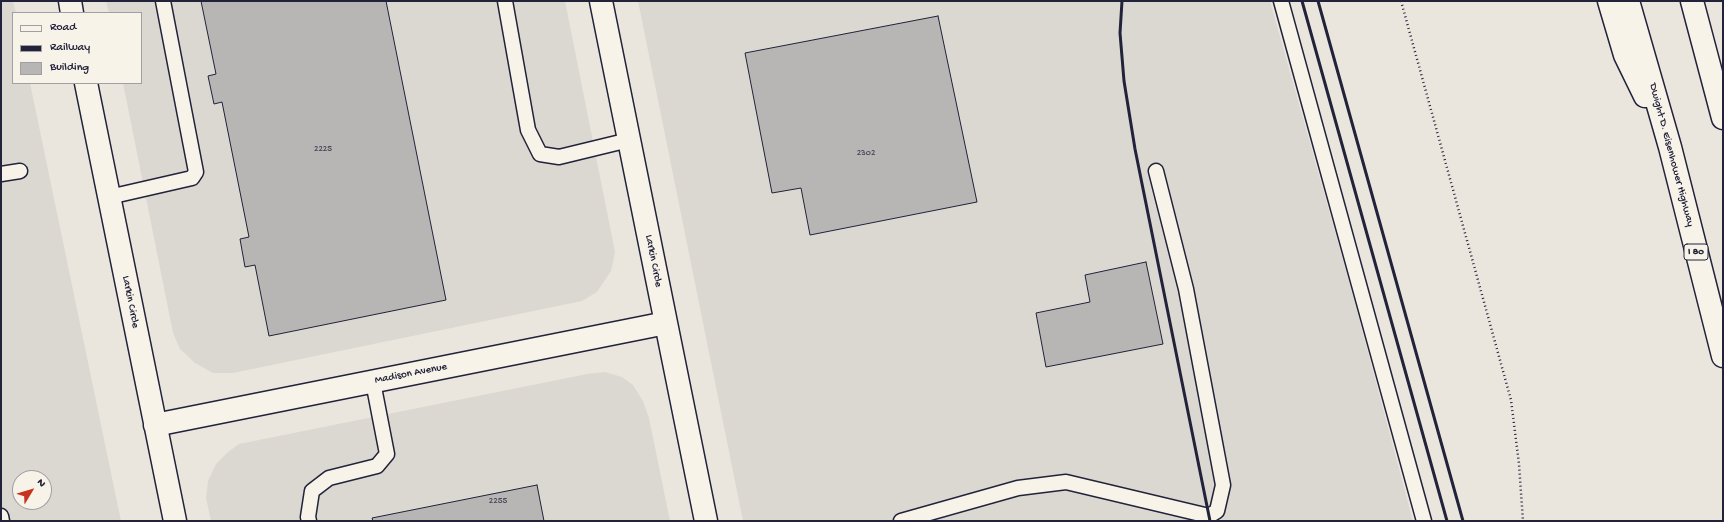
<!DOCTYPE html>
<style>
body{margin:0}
#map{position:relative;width:1724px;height:522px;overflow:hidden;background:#eae6de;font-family:"Gochi Hand",sans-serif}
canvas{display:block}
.frame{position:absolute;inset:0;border:2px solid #22223b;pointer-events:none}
.legend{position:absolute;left:12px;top:12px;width:130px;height:72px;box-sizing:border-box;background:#f7f3e8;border:1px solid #a29fa3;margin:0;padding:5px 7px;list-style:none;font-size:12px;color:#22223b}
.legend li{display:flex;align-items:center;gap:8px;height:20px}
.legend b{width:20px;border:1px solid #a29fa3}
.north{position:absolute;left:12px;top:470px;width:40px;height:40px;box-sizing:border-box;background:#f7f3e8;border:1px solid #a29fa3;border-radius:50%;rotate:52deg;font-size:11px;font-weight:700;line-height:16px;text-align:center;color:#22223b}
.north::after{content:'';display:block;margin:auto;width:14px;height:18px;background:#c8321e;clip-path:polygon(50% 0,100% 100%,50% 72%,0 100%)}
</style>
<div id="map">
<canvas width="1724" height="522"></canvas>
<div class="frame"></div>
<ul class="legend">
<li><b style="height:5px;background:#f7f3e8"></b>Road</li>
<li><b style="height:5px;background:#22223b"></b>Railway</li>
<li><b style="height:11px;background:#b8b6b5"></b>Building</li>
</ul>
<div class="north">N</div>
</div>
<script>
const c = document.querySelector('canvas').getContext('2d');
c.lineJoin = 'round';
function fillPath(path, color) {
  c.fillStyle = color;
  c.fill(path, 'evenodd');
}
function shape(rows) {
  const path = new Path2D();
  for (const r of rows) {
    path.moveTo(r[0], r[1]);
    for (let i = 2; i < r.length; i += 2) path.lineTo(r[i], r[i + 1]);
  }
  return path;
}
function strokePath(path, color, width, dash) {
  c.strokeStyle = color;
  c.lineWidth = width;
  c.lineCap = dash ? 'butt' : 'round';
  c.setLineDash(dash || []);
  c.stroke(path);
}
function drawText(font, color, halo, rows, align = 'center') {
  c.font = font + ' "Gochi Hand",sans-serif';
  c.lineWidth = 4;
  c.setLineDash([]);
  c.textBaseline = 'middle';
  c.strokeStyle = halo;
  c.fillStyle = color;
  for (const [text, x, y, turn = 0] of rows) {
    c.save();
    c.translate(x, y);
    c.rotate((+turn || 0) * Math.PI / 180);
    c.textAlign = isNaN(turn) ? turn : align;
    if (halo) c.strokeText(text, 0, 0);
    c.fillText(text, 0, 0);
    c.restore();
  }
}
fillPath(shape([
 [1,1,13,1,16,13,13,13,13,83,30,83,121,521,1,521],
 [20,478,44,478,44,502,20,502],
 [106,1,565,1,615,252,611,271,597,292,582,301,233,373,213,373,195,363,180,349,173,333,123,83,141,83,141,13,109,13],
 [638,1,1270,1,1350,285,1413,521,743,521],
 [605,372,622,377,633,385,643,401,649,418,670,521,211,521,206,498,208,481,216,464,228,452,239,444,587,374]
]), '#dbd8d2');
const building = shape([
 [201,1,386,1,446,300,269,336,255,265,245,267,240,239,249,237,222,102,214,104,208,76,216,74,201,1],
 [938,16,977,202,810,235,801,188,772,193,745,53,938,16],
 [1146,262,1163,344,1046,367,1036,313,1090,302,1085,275,1146,262],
 [537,485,544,521,373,521,372,518,537,485]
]);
fillPath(building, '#b8b6b5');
strokePath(building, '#22223b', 1);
const service = shape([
 [505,1,528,130,540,154,559,157,629,140],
 [1281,1,1424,521],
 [1,174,20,171],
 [109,197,192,178,196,172,163,1],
 [1,516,2,521],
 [309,521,308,517,312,491,329,478,377,466,387,454,373,382],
 [901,521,1018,488,1066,482,1209,516,1217,511,1223,485,1186,289,1156,171]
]);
const minor = shape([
 [70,1,72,13],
 [601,1,706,521],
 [86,83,175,521],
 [155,425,666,323]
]);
const motorway = shape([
 [1609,1,1625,55,1645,96],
 [1628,1,1670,147,1723,356],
 [1692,1,1723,118]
]);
strokePath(service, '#22223b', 17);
strokePath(minor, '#22223b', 25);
strokePath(motorway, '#22223b', 25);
strokePath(shape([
 [1401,1,1511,400,1519,464,1523,521]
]), '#22223b', 2.5, [1, 3]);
strokePath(service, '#f7f3e8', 14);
strokePath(minor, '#f7f3e8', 22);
strokePath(motorway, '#f7f3e8', 22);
strokePath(shape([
 [1122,1,1120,33,1124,81,1135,149,1210,521],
 [1302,1,1447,521],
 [1318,1,1463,521]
]), '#22223b', 3);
drawText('9px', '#48475a', null, [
 ["2225",323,150],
 ["2302",866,154],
 ["2255",498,502]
]);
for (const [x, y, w] of [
 [1696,252,24]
]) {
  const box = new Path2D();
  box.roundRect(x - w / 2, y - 8, w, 16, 3);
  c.fillStyle = '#f7f3e8';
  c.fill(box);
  strokePath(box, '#22223b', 1);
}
drawText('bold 10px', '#22223b', null, [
 ["I 80",1696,252]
]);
drawText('11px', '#22223b', '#f7f3e8', [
 ["Dwight D. Eisenhower Highway",1671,155,75],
 ["Larkin Circle",653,261,79],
 ["Larkin Circle",130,302,79],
 ["Madison Avenue",411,374,-11]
]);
</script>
